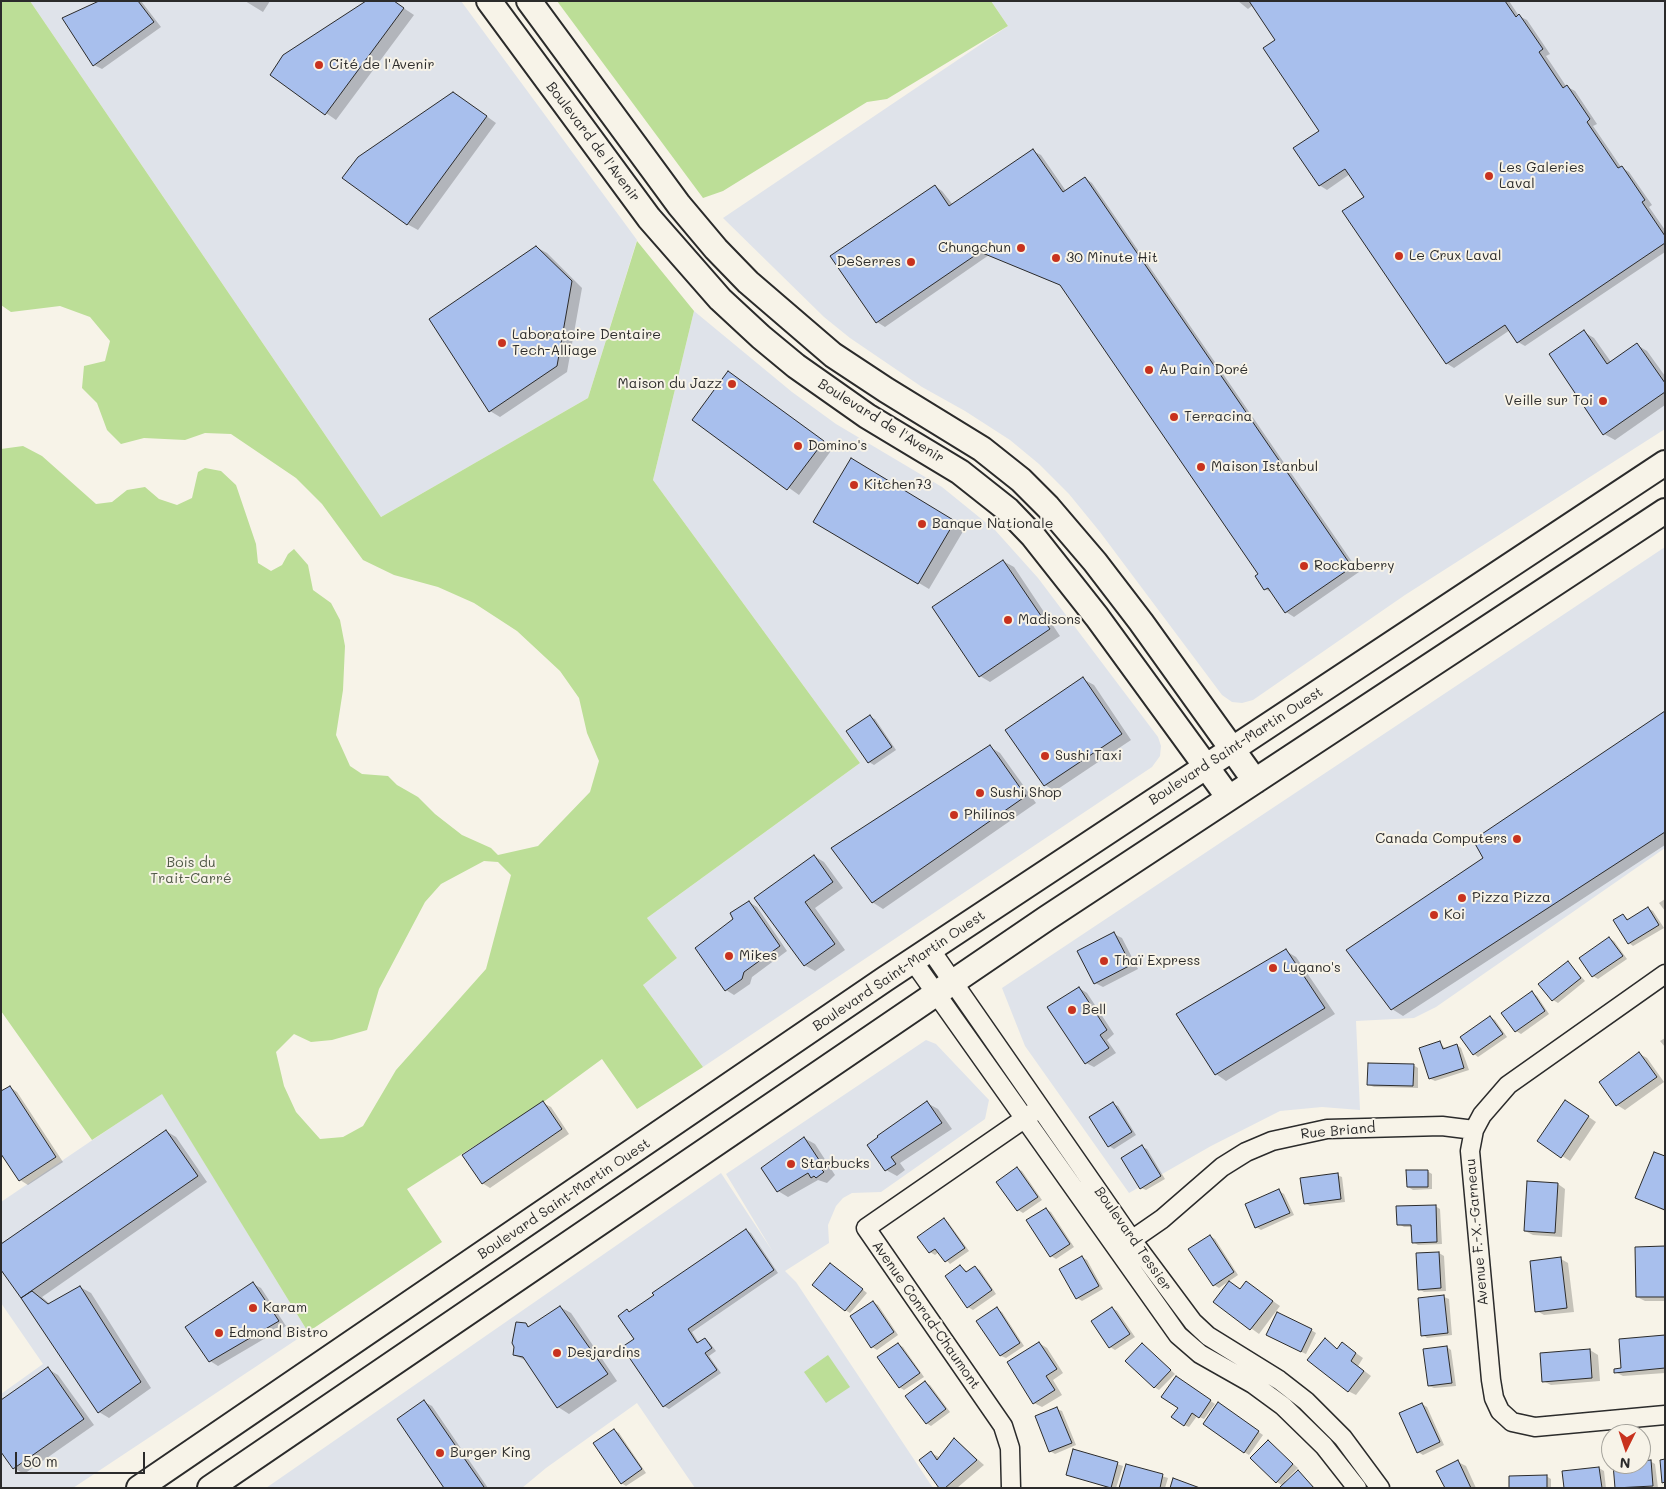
<!DOCTYPE html>
<meta charset="utf-8">
<style>
body{margin:0}
#map{position:relative;width:1666px;height:1489px;overflow:hidden;background:#f7f3e8;font-family:Mali,sans-serif}
canvas{display:block}
.frame{position:absolute;inset:0;border:2px solid #2b2b2b;pointer-events:none}
.north{position:absolute;left:1601px;top:1424px;width:50px;height:50px;box-sizing:border-box;background:#f7f3e8;border:1px solid #a5a39c;border-radius:50%;rotate:184deg;font-size:14px;font-weight:700;line-height:20px;text-align:center;color:#2b2b2b}
.north::after{content:'';display:block;margin:auto;width:18px;height:22px;background:#c8321e;clip-path:polygon(50% 0,100% 100%,50% 72%,0 100%)}
.scale{position:absolute;left:15px;top:1452px;width:130px;height:22px;box-sizing:border-box;border:2px solid #2b2b2b;border-top:0;padding-left:6px;font-size:15px;line-height:18px;white-space:nowrap;color:#2b2b2b;-webkit-text-stroke:4px #f7f3e8;paint-order:stroke}
</style>
<div id="map">
<canvas width="1666" height="1489"></canvas>
<div class="frame"></div>
<div class="north">N</div>
<div class="scale">50 m</div>
</div>
<script>
const c = document.querySelector('canvas').getContext('2d');
c.lineJoin = 'round';
function fillPath(path, color) {
  c.fillStyle = color;
  c.fill(path, 'evenodd');
}
function shape(rows) {
  const path = new Path2D();
  for (const r of rows) {
    path.moveTo(r[0], r[1]);
    for (let i = 2; i < r.length; i += 2) path.lineTo(r[i], r[i + 1]);
  }
  return path;
}
function strokePath(path, color, width, dash) {
  c.strokeStyle = color;
  c.lineWidth = width;
  c.lineCap = dash ? 'butt' : 'round';
  c.setLineDash(dash || []);
  c.stroke(path);
}
function drawText(font, color, halo, rows, align = 'center') {
  c.font = font + ' Mali,sans-serif';
  c.lineWidth = 4;
  c.setLineDash([]);
  c.textBaseline = 'middle';
  c.strokeStyle = halo;
  c.fillStyle = color;
  for (const [text, x, y, turn = 0] of rows) {
    c.save();
    c.translate(x, y);
    c.rotate((+turn || 0) * Math.PI / 180);
    c.textAlign = isNaN(turn) ? turn : align;
    if (halo) c.strokeText(text, 0, 0);
    c.fillText(text, 0, 0);
    c.restore();
  }
}
fillPath(shape([
 [30,1,461,1,637,240,588,398,381,517],
 [991,1,1665,1,1665,429,1405,595,1253,700,1242,703,1232,702,1222,695,1100,532,1069,494,1039,464,1010,440,965,411,922,387,850,338,824,317,723,218,1008,26],
 [694,311,792,392,836,424,942,487,995,530,1038,578,1158,737,1161,746,1160,756,1152,767,703,1067,643,985,677,958,647,918,860,763,653,480],
 [1665,547,1665,848,1436,1007,1414,1018,1356,1021,1360,1110,1322,1107,1280,1111,1211,1146,1129,1193,1025,1046,1002,988],
 [926,1040,936,1044,989,1100,985,1119,881,1192,852,1193,843,1198,836,1206,828,1225,829,1243,785,1271,796,1282,933,1488,695,1488,637,1403,546,1468,522,1488,266,1488,721,1173,773,1252,726,1174],
 [162,1093,308,1332,73,1488,1,1488,1,1394,43,1364,1,1303,1,1202]
]), '#dfe3ea');
fillPath(shape([
 [1,1,30,1,381,517,588,398,637,241,694,311,653,480,860,763,647,918,677,958,643,985,703,1067,637,1109,602,1059,542,1103,407,1189,442,1242,308,1332,162,1094,92,1140,1,1011,1,449,23,446,42,456,96,504,112,502,127,490,145,487,159,499,177,505,192,498,198,472,205,468,221,471,236,485,256,544,258,563,271,571,282,565,288,554,294,549,308,565,313,590,331,603,340,620,345,646,343,690,336,735,350,766,362,774,388,776,397,785,418,797,435,814,462,835,491,848,498,855,538,846,590,792,599,761,587,733,579,698,560,671,517,631,474,603,438,587,394,575,363,560,322,504,296,478,231,434,205,433,185,440,144,438,121,444,107,430,97,403,82,388,84,366,105,361,110,341,90,317,60,306,11,312,1,305],
 [484,861,498,862,511,875,486,969,396,1070,363,1126,343,1137,320,1139,296,1112,284,1086,276,1052,294,1034,311,1042,332,1040,367,1030,379,989,425,902,441,884],
 [557,1,991,1,1008,26,887,99,867,102,723,191,703,198],
 [828,1355,850,1387,826,1403,804,1372]
]), '#bcde97');
fillPath(shape([
 [102,1,141,1,161,27,102,69,94,65],
 [245,1,270,1,263,12],
 [393,1,414,15,336,120,272,75],
 [1238,1,1509,1,1519,16,1527,20,1550,54,1546,56,1566,86,1575,91,1597,124,1593,126,1621,167,1629,172,1652,205,1649,207,1665,230,1665,252,1525,346,1518,342,1510,330,1454,368,1446,363,1366,197,1350,174,1327,190,1319,185,1320,131,1277,40,1253,5,1248,9],
 [464,100,496,123,418,230,407,224],
 [1033,151,1041,155,1066,191,1085,178,1092,183,1359,572,1294,617,1286,612,1274,594,1265,589,1260,574,1062,286,989,255,885,327,877,322,935,186,942,191,953,205],
 [536,247,547,253,582,288,567,372,500,417,490,411],
 [1584,332,1594,338,1611,362,1637,345,1647,351,1665,376,1665,405,1615,440,1604,434],
 [729,373,833,448,799,495,694,420],
 [851,460,965,528,929,589,815,521],
 [1003,561,1014,567,1060,636,990,682,980,676],
 [1083,679,1094,685,1131,740,1055,791,1045,785],
 [1665,713,1665,845,1403,1016,1392,1009,1348,950,1485,859],
 [870,717,875,719,896,750,874,765,869,762],
 [990,747,1000,753,1036,803,883,909,872,902],
 [814,856,824,862,843,888,815,908,845,950,815,971,804,965,756,898],
 [1665,899,1665,911,1659,903],
 [749,902,757,907,787,951,752,977,750,984,734,995,726,990,735,919],
 [1648,908,1653,911,1664,928,1633,946,1629,943,1623,915,1629,920],
 [1114,934,1122,938,1138,969,1103,987,1095,983],
 [1609,938,1614,941,1627,959,1598,979,1593,976],
 [1286,951,1296,957,1335,1014,1226,1081,1216,1074],
 [1568,962,1585,981,1558,1003,1553,1000],
 [1079,988,1087,993,1114,1034,1107,1040,1116,1053,1094,1067,1086,1063],
 [1532,993,1537,996,1549,1014,1521,1034,1516,1031],
 [1490,1017,1495,1020,1507,1037,1478,1057,1474,1054],
 [1665,1038,1665,1047,1660,1041],
 [1440,1043,1446,1049,1457,1045,1461,1048,1469,1070,1435,1081,1431,1079,1421,1049],
 [1640,1054,1647,1058,1664,1082,1625,1110,1617,1105,1600,1082],
 [1413,1065,1418,1068,1418,1088,1374,1087,1369,1085],
 [10,1087,17,1092,63,1162,28,1185,20,1180,1,1152],
 [543,1103,551,1107,569,1134,490,1188,482,1183],
 [927,1103,938,1109,952,1129,900,1163,905,1170,897,1176,886,1170,880,1138],
 [1113,1104,1118,1106,1136,1135,1114,1149,1109,1146],
 [1573,1106,1596,1122,1570,1161,1539,1141],
 [166,1131,176,1137,207,1182,42,1297,50,1304,80,1287,91,1293,151,1388,109,1418,99,1412,1,1268],
 [804,1138,815,1144,835,1175,827,1183,818,1180,788,1197,778,1191],
 [1142,1147,1147,1149,1165,1179,1146,1190,1141,1188],
 [1665,1158,1665,1211,1637,1198],
 [1017,1168,1022,1171,1042,1200,1023,1213,1018,1210,998,1182],
 [1427,1171,1432,1174,1432,1189,1413,1190,1408,1187],
 [1337,1175,1342,1177,1345,1202,1310,1206,1305,1203],
 [1558,1184,1565,1189,1562,1237,1533,1235,1525,1231],
 [1279,1191,1284,1194,1294,1215,1261,1230,1256,1227],
 [1435,1206,1440,1209,1442,1244,1418,1245,1413,1242,1412,1227,1404,1227,1399,1224],
 [1046,1209,1051,1212,1074,1247,1056,1259,1051,1256],
 [944,1219,948,1222,969,1251,950,1264,939,1252,935,1255,930,1252],
 [746,1230,751,1233,778,1273,692,1332,699,1343,705,1339,709,1342,716,1351,709,1356,721,1373,669,1409,664,1406,636,1340,628,1311,630,1313],
 [1210,1236,1215,1239,1238,1275,1219,1288,1214,1285],
 [1665,1248,1665,1301,1645,1301,1637,1297],
 [1439,1253,1444,1256,1446,1291,1424,1292,1419,1289],
 [1082,1257,1087,1260,1103,1289,1082,1301,1077,1298],
 [1561,1259,1568,1263,1574,1312,1544,1315,1537,1311],
 [960,1266,968,1272,975,1267,980,1270,996,1294,973,1310,968,1307,946,1277],
 [835,1267,867,1293,850,1313,845,1310],
 [1247,1283,1280,1306,1259,1334,1215,1302,1241,1290],
 [253,1284,261,1288,286,1326,218,1366,210,1361],
 [1444,1297,1449,1299,1452,1335,1427,1338,1423,1335],
 [873,1302,878,1305,898,1335,877,1350,872,1347],
 [560,1307,571,1313,617,1381,569,1414,558,1407,527,1361,514,1355,525,1324,530,1327],
 [1112,1308,1117,1311,1135,1337,1115,1350,1110,1347],
 [997,1309,1002,1312,1024,1346,1006,1358,1001,1356,978,1321],
 [1311,1330,1316,1333,1306,1354,1272,1338],
 [1665,1336,1665,1373,1623,1376,1615,1372,1622,1369],
 [1325,1340,1338,1349,1343,1344,1363,1358,1358,1366,1371,1376,1356,1395,1348,1391],
 [1039,1343,1047,1348,1063,1373,1053,1380,1062,1395,1042,1407,1034,1403],
 [898,1344,903,1347,924,1377,904,1390,899,1387],
 [1142,1344,1175,1374,1159,1390,1154,1387],
 [1447,1347,1451,1350,1456,1386,1434,1388,1429,1386],
 [1590,1350,1598,1355,1600,1381,1551,1385,1543,1381],
 [48,1369,58,1375,94,1425,24,1474,14,1468],
 [1181,1381,1215,1404,1204,1419,1197,1416,1189,1427,1184,1425,1179,1408],
 [925,1383,930,1385,950,1412,931,1426,926,1423],
 [424,1402,432,1406,488,1488,446,1488],
 [1422,1404,1427,1407,1444,1445,1423,1455,1418,1452],
 [1223,1407,1263,1435,1249,1455,1244,1452],
 [1057,1409,1062,1411,1076,1445,1055,1454,1050,1451],
 [614,1430,619,1433,646,1473,626,1486,621,1483],
 [955,1439,984,1465,957,1488,940,1488,931,1453,939,1457],
 [1268,1442,1298,1468,1285,1481,1287,1482,1298,1472,1315,1488,1281,1488,1283,1486,1277,1482],
 [1074,1450,1123,1466,1116,1488,1110,1488,1067,1474],
 [1650,1461,1655,1464,1658,1488,1616,1488,1624,1464],
 [1458,1462,1466,1466,1476,1488,1446,1488],
 [1127,1465,1168,1478,1165,1488,1121,1488],
 [1599,1468,1604,1471,1606,1488,1565,1488,1563,1472],
 [1546,1476,1551,1479,1551,1488,1511,1488]
]), '#0003');
const building = shape([
 [99,1,138,1,154,22,93,66,62,18,99,1],
 [366,1,394,1,404,8,325,115,270,75,283,55,366,1],
 [1249,1,1505,1,1516,17,1519,14,1543,49,1539,52,1563,88,1567,85,1590,119,1587,122,1618,168,1622,166,1645,200,1642,202,1665,236,1665,243,1517,343,1505,325,1446,364,1342,211,1364,197,1345,169,1319,186,1293,148,1319,131,1263,48,1275,40,1249,1],
 [453,92,487,116,407,225,342,178,358,157,453,92],
 [1033,149,1063,192,1085,177,1352,567,1285,613,1268,588,1264,590,1255,576,1258,574,1060,285,980,252,876,323,830,256,935,185,949,206,1033,149],
 [536,246,572,281,557,366,489,412,429,319,536,246],
 [1584,330,1607,364,1637,343,1665,383,1665,392,1603,435,1549,354,1584,330],
 [728,371,824,441,787,490,692,420,728,371],
 [851,458,955,521,918,584,813,522,851,458],
 [1003,560,1050,629,979,677,932,607,1003,560],
 [1083,677,1122,734,1044,786,1005,730,1083,677],
 [1665,711,1665,832,1391,1010,1346,950,1483,858,1473,840,1665,711],
 [870,715,892,747,868,763,846,731,870,715],
 [990,745,1026,796,872,903,831,848,990,745],
 [814,855,833,882,805,902,835,944,804,966,754,898,814,855],
 [749,901,780,946,744,972,742,979,725,991,695,948,733,919,730,913,749,901],
 [1648,907,1659,925,1628,944,1613,920,1623,914,1627,920,1648,907],
 [1114,932,1131,965,1094,984,1077,951,1114,932],
 [1609,937,1623,956,1592,977,1579,958,1609,937],
 [1286,949,1325,1008,1215,1075,1176,1014,1286,949],
 [1568,961,1581,978,1552,1001,1538,984,1568,961],
 [1079,987,1107,1030,1100,1035,1109,1048,1085,1064,1047,1007,1079,987],
 [1532,991,1545,1011,1515,1032,1501,1013,1532,991],
 [1490,1016,1503,1034,1473,1055,1460,1037,1490,1016],
 [1440,1041,1443,1049,1457,1044,1464,1068,1429,1079,1419,1048,1440,1041],
 [1639,1052,1657,1077,1616,1106,1599,1082,1639,1052],
 [1368,1063,1414,1064,1413,1086,1367,1085,1368,1063],
 [10,1086,56,1157,19,1181,1,1154,1,1091,10,1086],
 [1565,1100,1589,1116,1561,1158,1537,1141,1565,1100],
 [543,1101,562,1129,482,1184,462,1155,543,1101],
 [927,1101,942,1123,891,1157,896,1164,885,1171,867,1145,878,1137,877,1136,927,1101],
 [1113,1102,1132,1132,1108,1147,1089,1117,1113,1102],
 [166,1130,198,1176,21,1298,1,1270,1,1244,166,1130],
 [804,1137,825,1169,822,1170,824,1172,816,1178,814,1176,811,1178,808,1173,777,1192,761,1168,804,1137],
 [1142,1145,1161,1176,1140,1189,1121,1158,1142,1145],
 [1654,1152,1665,1156,1665,1210,1635,1198,1654,1152],
 [1017,1167,1038,1197,1017,1211,996,1182,1017,1167],
 [1406,1170,1428,1170,1428,1187,1407,1187,1406,1170],
 [1338,1173,1341,1199,1304,1204,1300,1178,1338,1173],
 [1527,1181,1558,1183,1555,1233,1524,1231,1527,1181],
 [1279,1189,1290,1213,1255,1228,1245,1204,1279,1189],
 [1436,1205,1437,1242,1412,1243,1411,1225,1397,1225,1396,1206,1436,1205],
 [1046,1208,1070,1244,1050,1257,1026,1220,1046,1208],
 [944,1218,965,1248,945,1262,935,1249,929,1253,917,1237,944,1218],
 [746,1229,774,1270,688,1329,697,1343,705,1338,712,1348,705,1353,717,1370,663,1407,622,1347,634,1339,618,1316,627,1309,629,1312,654,1295,652,1293,746,1229],
 [1210,1235,1234,1272,1213,1286,1188,1249,1210,1235],
 [1665,1246,1665,1297,1636,1297,1635,1247,1665,1246],
 [1439,1252,1441,1288,1418,1290,1416,1253,1439,1252],
 [1082,1256,1099,1286,1076,1299,1059,1269,1082,1256],
 [1561,1257,1567,1308,1535,1312,1530,1261,1561,1257],
 [830,1263,863,1289,845,1311,812,1285,830,1263],
 [960,1265,966,1272,975,1266,992,1290,967,1308,945,1276,960,1265],
 [1229,1281,1240,1289,1246,1281,1273,1301,1250,1330,1213,1302,1229,1281],
 [253,1282,279,1321,209,1362,185,1327,253,1282],
 [80,1286,141,1382,98,1413,21,1298,32,1291,48,1304,80,1286],
 [1444,1295,1448,1333,1421,1336,1418,1298,1444,1295],
 [873,1301,894,1332,871,1348,850,1316,873,1301],
 [560,1306,608,1374,557,1408,523,1357,513,1355,514,1347,512,1343,516,1322,526,1323,528,1327,560,1306],
 [997,1307,1020,1343,1000,1356,976,1321,997,1307],
 [1112,1307,1130,1334,1109,1348,1091,1321,1112,1307],
 [1277,1312,1312,1329,1301,1352,1266,1335,1277,1312],
 [1665,1335,1665,1368,1614,1373,1614,1369,1621,1368,1619,1339,1665,1335],
 [1325,1338,1337,1349,1342,1342,1356,1353,1351,1361,1364,1371,1348,1392,1307,1360,1325,1338],
 [1039,1342,1057,1369,1046,1376,1055,1390,1033,1404,1007,1362,1039,1342],
 [898,1343,920,1373,899,1388,877,1357,898,1343],
 [1142,1343,1171,1370,1154,1388,1125,1361,1142,1343],
 [1447,1346,1452,1383,1428,1386,1423,1349,1447,1346],
 [1590,1349,1592,1378,1542,1382,1540,1353,1590,1349],
 [48,1367,84,1419,13,1469,1,1452,1,1400,48,1367],
 [1176,1376,1211,1400,1199,1418,1192,1413,1184,1426,1171,1417,1178,1408,1161,1397,1176,1376],
 [925,1381,946,1409,926,1424,905,1396,925,1381],
 [424,1400,484,1487,482,1488,444,1488,397,1419,424,1400],
 [1218,1402,1259,1431,1244,1453,1203,1424,1218,1402],
 [1422,1403,1440,1442,1417,1453,1399,1413,1422,1403],
 [1057,1407,1072,1443,1049,1452,1035,1416,1057,1407],
 [614,1429,642,1469,621,1484,593,1443,614,1429],
 [954,1438,977,1460,945,1488,939,1488,919,1460,931,1451,937,1460,954,1438],
 [1268,1440,1293,1464,1276,1483,1250,1458,1268,1440],
 [1073,1449,1118,1462,1111,1488,1066,1475,1073,1449],
 [1665,1459,1665,1482,1662,1483,1660,1460,1665,1459],
 [1458,1460,1471,1488,1445,1488,1436,1471,1458,1460],
 [1651,1460,1653,1486,1615,1488,1613,1464,1641,1464,1641,1461,1651,1460],
 [1126,1464,1163,1474,1160,1488,1119,1488,1126,1464],
 [1599,1467,1602,1488,1564,1488,1562,1471,1599,1467],
 [1298,1470,1314,1488,1279,1488,1298,1470],
 [1547,1475,1547,1488,1509,1488,1509,1476,1547,1475],
 [1173,1478,1200,1488,1170,1488,1173,1478]
]);
fillPath(building, '#a8bfed');
strokePath(building, '#2b2b2b', 1);
const street = shape([
 [930,949,1132,1240,1193,1322,1208,1336,1279,1380,1306,1401,1343,1438,1380,1488],
 [913,961,1178,1335,1200,1354,1253,1384,1283,1406,1324,1446,1357,1488],
 [1665,974,1508,1085,1482,1115,1474,1130,1470,1151,1491,1380,1494,1398,1500,1411,1512,1422,1535,1427,1665,1415],
 [1123,1246,1162,1219,1222,1167,1246,1152,1272,1141,1327,1129,1442,1126,1474,1130],
 [1011,1488,1010,1448,1003,1426,866,1228,1034,1112]
]);
const secondary = shape([
 [489,1,649,218,720,299,761,337,796,366,867,416,960,472,1008,510,1033,536,1097,617,1229,798],
 [529,1,679,205,716,249,748,282,833,355,886,390,982,449,1021,480,1048,507,1095,562,1141,622,1255,781],
 [139,1488,885,979,1665,463],
 [210,1488,1047,918,1665,511]
]);
strokePath(street, '#2b2b2b', 21);
strokePath(secondary, '#2b2b2b', 28);
strokePath(street, '#f7f3e8', 18);
strokePath(secondary, '#f7f3e8', 24);
for (const [x, y, r, color] of [
 [319,65,5,"#c8321e"],
 [1489,176,5,"#c8321e"],
 [1021,248,5,"#c8321e"],
 [1399,256,5,"#c8321e"],
 [1056,258,5,"#c8321e"],
 [911,262,5,"#c8321e"],
 [502,343,5,"#c8321e"],
 [1149,370,5,"#c8321e"],
 [732,384,5,"#c8321e"],
 [1603,401,5,"#c8321e"],
 [1174,417,5,"#c8321e"],
 [798,446,5,"#c8321e"],
 [1201,467,5,"#c8321e"],
 [854,485,5,"#c8321e"],
 [922,524,5,"#c8321e"],
 [1304,566,5,"#c8321e"],
 [1008,620,5,"#c8321e"],
 [1045,756,5,"#c8321e"],
 [980,793,5,"#c8321e"],
 [954,815,5,"#c8321e"],
 [1517,839,5,"#c8321e"],
 [1462,898,5,"#c8321e"],
 [1434,915,5,"#c8321e"],
 [729,956,5,"#c8321e"],
 [1104,961,5,"#c8321e"],
 [1273,968,5,"#c8321e"],
 [1072,1010,5,"#c8321e"],
 [791,1164,5,"#c8321e"],
 [253,1308,5,"#c8321e"],
 [219,1333,5,"#c8321e"],
 [557,1353,5,"#c8321e"],
 [440,1453,5,"#c8321e"]
]) {
  const dot = new Path2D();
  dot.arc(x, y, r, 0, 2 * Math.PI);
  c.fillStyle = color;
  c.fill(dot);
  strokePath(dot, '#f7f3e8', 2);
}
drawText('14px', '#2b2b2b', '#f7f3e8', [
 ["Cité de l'Avenir",329,65],
 ["Les Galeries",1499,168],
 ["Laval",1499,184],
 ["Chungchun",1011,248,"right"],
 ["Le Crux Laval",1409,256],
 ["30 Minute Hit",1066,258],
 ["DeSerres",901,262,"right"],
 ["Laboratoire Dentaire",512,335],
 ["Tech-Alliage",512,351],
 ["Au Pain Doré",1159,370],
 ["Maison du Jazz",722,384,"right"],
 ["Veille sur Toi",1593,401,"right"],
 ["Terracina",1184,417],
 ["Domino's",808,446],
 ["Maison Istanbul",1211,467],
 ["Kitchen73",864,485],
 ["Banque Nationale",932,524],
 ["Rockaberry",1314,566],
 ["Madisons",1018,620],
 ["Sushi Taxi",1055,756],
 ["Sushi Shop",990,793],
 ["Philinos",964,815],
 ["Canada Computers",1507,839,"right"],
 ["Pizza Pizza",1472,898],
 ["Koi",1444,915],
 ["Mikes",739,956],
 ["Thaï Express",1114,961],
 ["Lugano's",1283,968],
 ["Bell",1082,1010],
 ["Starbucks",801,1164],
 ["Karam",263,1308],
 ["Edmond Bistro",229,1333],
 ["Desjardins",567,1353],
 ["Burger King",450,1453]
], 'left');
drawText('14px', '#2b2b2b', '#f7f3e8', [
 ["Boulevard de l'Avenir",593,142,53],
 ["Boulevard de l'Avenir",881,421,32],
 ["Boulevard Saint-Martin Ouest",1236,746,-33],
 ["Boulevard Saint-Martin Ouest",899,971,-34],
 ["Rue Briand",1338,1131,-5],
 ["Boulevard Saint-Martin Ouest",564,1199,-34],
 ["Avenue F.-X.-Garneau",1477,1232,-95],
 ["Boulevard Tessier",1133,1239,55],
 ["Avenue Conrad-Chaumont",926,1315,55]
]);
drawText('14px', '#4f5846', '#f7f3e8', [
 ["Bois du",191,863],
 ["Trait-Carré",191,879]
]);
</script>
